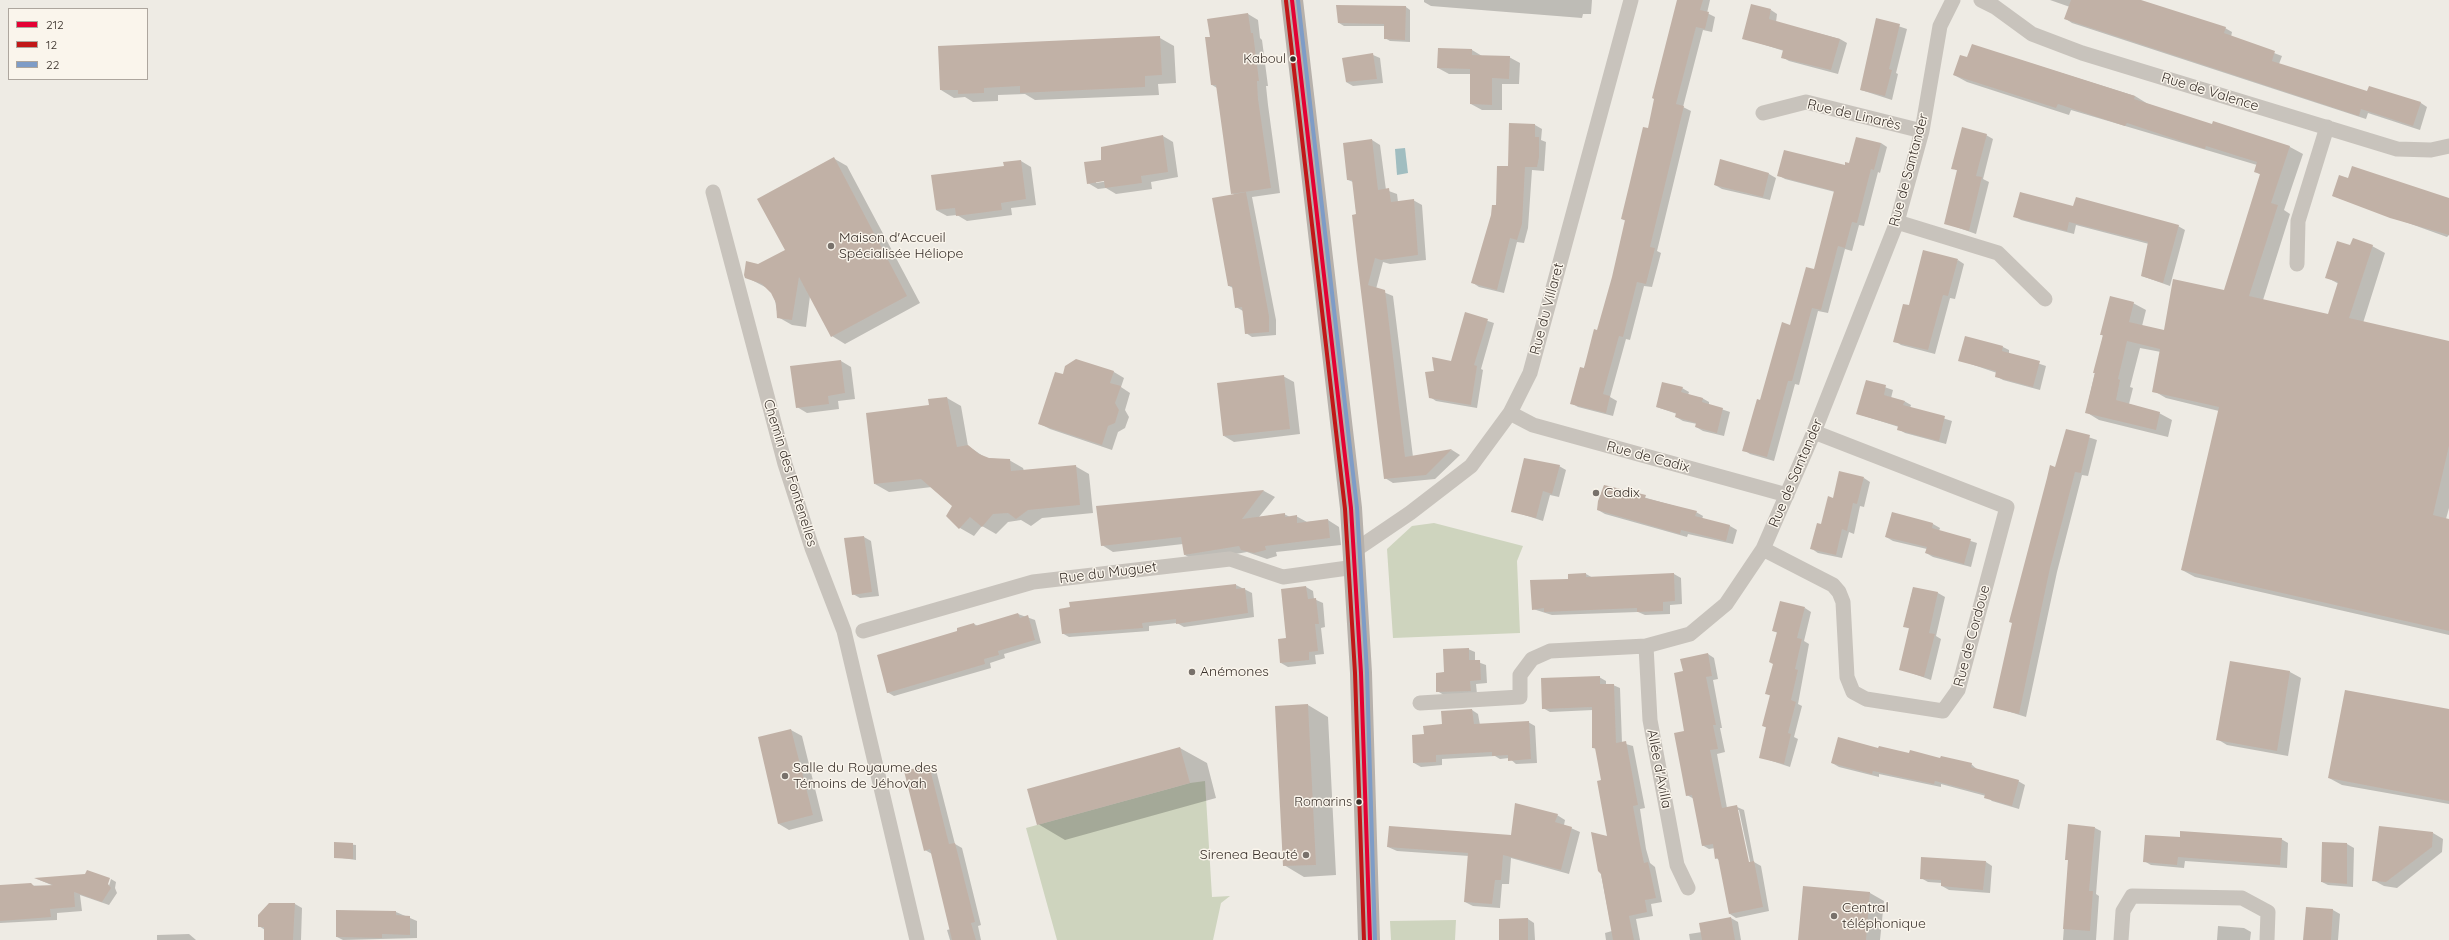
<!DOCTYPE html>
<meta charset="utf-8">
<style>
body{margin:0}
#map{position:relative;width:2449px;height:940px;overflow:hidden;background:#eeebe4;font-family:Quicksand,sans-serif}
canvas{display:block}
.legend{position:absolute;left:8px;top:8px;width:140px;height:72px;box-sizing:border-box;background:#faf5ec;border:1px solid #ada69e;margin:0;padding:5px 7px;list-style:none;font-size:12px;color:#39302a}
.legend li{display:flex;align-items:center;gap:8px;height:20px}
.legend b{width:20px;border:1px solid #ada69e}
</style>
<div id="map">
<canvas width="2449" height="940"></canvas>
<ul class="legend">
<li><b style="height:5px;background:#e40134"></b>212</li>
<li><b style="height:5px;background:#c11718"></b>12</li>
<li><b style="height:5px;background:#7e9cc7"></b>22</li>
</ul>
</div>
<script>
const c = document.querySelector('canvas').getContext('2d');
c.lineJoin = 'round';
function fillPath(path, color) {
  c.fillStyle = color;
  c.fill(path, 'evenodd');
}
function shape(rows) {
  const path = new Path2D();
  for (const r of rows) {
    path.moveTo(r[0], r[1]);
    for (let i = 2; i < r.length; i += 2) path.lineTo(r[i], r[i + 1]);
  }
  return path;
}
function strokePath(path, color, width, dash) {
  c.strokeStyle = color;
  c.lineWidth = width;
  c.lineCap = dash ? 'butt' : 'round';
  c.setLineDash(dash || []);
  c.stroke(path);
}
function drawText(font, color, halo, rows, align = 'center') {
  c.font = font + ' Quicksand,sans-serif';
  c.lineWidth = 3;
  c.setLineDash([]);
  c.textBaseline = 'middle';
  c.strokeStyle = halo;
  c.fillStyle = color;
  for (const [text, x, y, turn = 0] of rows) {
    c.save();
    c.translate(x, y);
    c.rotate((+turn || 0) * Math.PI / 180);
    c.textAlign = isNaN(turn) ? turn : align;
    if (halo) c.strokeText(text, 0, 0);
    c.fillText(text, 0, 0);
    c.restore();
  }
}
fillPath(shape([
 [1434,523,1523,546,1517,561,1520,633,1393,638,1387,549,1412,526],
 [1205,781,1212,897,1230,896,1221,903,1213,940,1057,940,1026,828,1190,783],
 [1456,920,1455,940,1391,940,1390,921]
]), '#ced4be');
fillPath(shape([
 [1405,148,1408,173,1397,175,1395,149]
]), '#a0bdc0');
fillPath(shape([
 [1424,0,1592,0,1591,14,1583,14,1582,18,1431,6,1424,2],
 [1678,0,1710,0,1707,13,1715,17,1712,32,1703,30,1683,107,1691,111,1657,251,1661,253,1652,287,1644,286,1630,340,1626,339,1610,397,1617,401,1613,416,1578,407,1571,403,1598,331,1613,277,1626,221,1622,219,1649,129],
 [2050,0,2138,0,2225,28,2232,32,2231,37,2282,56,2279,64,2368,93,2421,103,2427,107,2420,130,2368,113,2366,119,2072,23,2066,19,2070,7],
 [1406,7,1410,10,1410,42,1390,41,1385,38,1385,26,1344,26,1339,23],
 [1771,10,1777,14,1776,22,1840,39,1847,43,1838,74,1789,61,1782,57,1784,51,1743,38],
 [1248,14,1258,20,1260,38,1262,40,1268,86,1266,86,1268,105,1280,193,1252,197,1276,320,1276,335,1252,337,1246,333,1243,311,1236,307,1233,288,1229,286,1235,195,1232,193,1217,88,1212,85,1211,38],
 [1877,19,1907,29,1896,73,1898,74,1892,100,1861,90],
 [1160,38,1174,46,1176,83,1158,84,1159,95,1035,100,1025,94,998,95,998,101,973,102,965,97,954,98,941,90,939,47],
 [1972,45,2135,96,2148,104,2213,126,2214,122,2290,147,2303,154,2284,210,2290,214,2263,300,2329,315,2339,284,2326,277,2351,247,2372,246,2385,253,2363,323,2449,342,2449,508,2446,519,2449,520,2449,635,2195,577,2182,570,2219,411,2166,398,2154,391,2161,352,2140,348,2130,387,2133,388,2129,404,2159,413,2172,420,2168,437,2099,420,2086,412,2103,336,2101,334,2133,303,2146,310,2142,326,2165,332,2225,291,2261,175,2255,171,2257,165,2071,110,2069,115,1967,82,1954,75,1968,58],
 [1472,50,1482,56,1509,57,1520,63,1519,84,1502,84,1502,110,1482,110,1471,104,1471,74,1449,74,1438,68],
 [1373,55,1380,58,1383,83,1353,86,1346,82],
 [1535,125,1542,129,1541,140,1546,142,1544,171,1532,170,1528,228,1524,243,1517,242,1504,293,1479,287,1473,283,1497,206],
 [1986,135,1993,139,1983,179,1989,182,1976,234,1945,223,1958,171,1953,168],
 [1163,136,1173,142,1178,177,1151,182,1152,189,1116,194,1106,188,1098,189,1088,183,1102,161],
 [1109,179,1109,181,1096,183,1096,181],
 [1372,140,1380,145,1386,190,1397,194,1398,202,1413,200,1422,205,1426,260,1390,264,1383,262,1376,289,1393,296,1413,457,1452,450,1460,455,1435,479,1393,483,1385,478,1353,182,1348,180],
 [1881,143,1887,147,1880,173,1878,172,1864,226,1859,225,1852,251,1845,249,1828,313,1818,311,1799,385,1795,384,1774,461,1750,454,1744,450,1761,401,1815,270,1835,192,1785,179,1778,175,1845,167],
 [833,158,847,166,920,303,845,344,832,336,810,296,806,327,792,325,778,317,774,295,767,288,746,277,758,266,787,251],
 [1021,161,1031,167,1036,205,1011,208,1012,215,967,221,957,215,947,216,936,210,1005,167],
 [1769,174,1776,178,1770,200,1722,189,1715,185],
 [2333,196,2449,200,2449,235,2447,237],
 [2074,207,2178,226,2185,230,2170,286,2142,276,2149,244,2076,225,2074,234,2021,220,2014,216],
 [1958,260,1964,264,1955,299,1950,298,1935,354,1901,345,1895,341,1909,306],
 [1466,314,1494,323,1481,369,1483,370,1477,408,1436,401,1430,397,1436,372,1452,362],
 [2003,347,2009,350,2009,354,2046,366,2040,390,2003,380,1996,376,1997,373,1959,360],
 [1076,360,1114,372,1124,378,1121,387,1130,393,1125,410,1129,417,1125,428,1118,432,1112,450,1050,429,1040,424,1063,376],
 [841,361,851,367,855,399,838,401,839,409,807,413,797,407],
 [1283,376,1294,382,1300,434,1234,442,1224,436],
 [1867,381,1893,390,1891,398,1904,401,1911,405,1910,408,1952,421,1946,444,1905,433,1898,429,1899,427,1858,414],
 [1682,388,1689,392,1688,395,1702,398,1709,402,1709,405,1730,412,1724,436,1703,431,1696,427,1697,424,1683,421,1676,417,1677,414,1657,407],
 [947,398,961,406,968,446,986,458,1009,460,1023,468,1024,471,1075,466,1089,474,1093,513,1042,518,1031,526,1021,520,1008,522,996,534,982,526,974,536,960,528,954,506,932,487,889,492,875,484,930,406],
 [2067,430,2097,440,2088,476,2082,475,2057,572,2026,717,1994,707],
 [1559,466,1566,470,1559,497,1550,495,1543,521,1512,511],
 [1864,478,1870,482,1864,507,1860,506,1854,534,1849,532,1842,558,1818,553,1812,549,1833,499],
 [1604,486,1696,512,1703,516,1702,519,1730,526,1737,530,1733,544,1688,534,1687,537,1605,514,1598,510],
 [1264,491,1275,497,1259,517,1284,514,1290,517,1296,516,1307,522,1328,520,1339,527,1341,545,1276,552,1277,556,1267,559,1247,552,1196,561,1185,555,1183,544,1113,552,1102,545,1097,507],
 [1892,513,1933,524,1940,528,1939,531,1977,543,1971,567,1933,557,1926,553,1927,549,1893,541,1886,537],
 [864,537,871,541,879,596,860,598,853,594,845,539],
 [1586,574,1593,578,1674,574,1681,578,1682,604,1670,605,1670,614,1645,615,1638,612,1552,615,1533,609,1569,580],
 [1236,585,1252,593,1254,617,1184,627,1177,623,1149,626,1149,631,1069,637,1062,633],
 [1306,587,1313,591,1314,599,1323,603,1325,627,1321,628,1324,654,1315,655,1316,664,1288,667,1281,663,1287,639],
 [1913,588,1938,593,1945,597,1936,636,1941,639,1931,680,1900,669,1910,629,1904,626],
 [1805,608,1811,612,1804,641,1809,644,1798,704,1802,706,1794,737,1798,739,1790,767,1760,757,1767,728,1763,726,1771,696,1767,694,1774,664,1778,633,1773,631],
 [1018,614,1035,620,1041,643,1004,654,1005,658,990,663,991,668,894,696,887,692,959,631,974,624,978,626],
 [1468,649,1475,652,1475,661,1486,665,1487,683,1476,684,1477,694,1444,695,1437,691,1445,673],
 [1708,654,1714,658,1718,679,1713,680,1722,728,1720,728,1725,752,1717,754,1727,808,1737,807,1744,810,1754,862,1761,866,1769,911,1736,918,1730,914,1719,860,1716,858,1715,848,1709,849,1702,845,1694,799,1687,795,1684,672],
 [1737,810,1739,810,1751,866,1749,867],
 [2231,662,2290,672,2301,678,2288,756,2227,745,2217,739],
 [1599,677,1606,681,1606,685,1613,685,1620,688,1622,743,1633,746,1645,808,1640,809,1646,849,1650,863,1655,867,1662,902,1651,904,1653,916,1636,919,1640,940,1606,940,1605,933,1612,931,1593,833,1608,837,1602,781,1596,749,1593,748,1593,710,1550,712,1543,708],
 [1308,705,1328,717,1336,875,1304,877,1284,865,1276,707],
 [1472,710,1478,714,1480,725,1528,722,1535,726,1537,763,1516,764,1509,758,1500,759,1495,756,1442,759,1442,765,1421,767,1414,763,1425,735],
 [2449,710,2449,804,2342,785,2329,778],
 [791,730,802,736,823,821,789,830,779,824],
 [1180,748,1207,763,1216,798,1065,840,1038,824],
 [1879,749,1971,764,1978,770,2018,781,2025,785,2019,809,1992,801,1986,796,1941,784,1941,787,1879,774,1879,777,1839,767,1832,763],
 [929,766,936,770,955,844,962,848,981,925,978,926,981,940,950,940,947,930,951,929,932,854,925,850,905,772],
 [1557,815,1565,820,1564,825,1580,832,1569,874,1511,858,1509,884,1502,884,1500,908,1473,906,1465,902,1469,856,1397,851,1388,847,1512,836],
 [2095,828,2101,831,2096,894,2099,896,2096,940,2063,940,2069,861,2066,859],
 [2433,833,2443,839,2442,852,2397,888,2384,886,2373,880],
 [2181,838,2281,839,2288,843,2287,868,2185,861,2184,868,2151,865,2144,861],
 [335,843,356,845,356,860,335,857],
 [2323,843,2347,844,2354,848,2353,887,2328,885,2322,882],
 [1986,862,1992,866,1990,893,1949,890,1942,886,1942,883,1928,882,1921,878],
 [37,879,108,889,111,879,116,882,115,888,117,893,109,905,80,895,82,911,57,913,57,920,0,923,0,885,54,886],
 [1804,887,1870,893,1884,901,1880,940,1799,940],
 [295,904,302,908,301,940,265,940,265,930,259,926],
 [2307,908,2333,910,2340,914,2338,940,2304,940],
 [396,912,417,921,417,938,343,940,337,937],
 [1731,918,1738,922,1741,940,1690,940,1689,934,1702,932],
 [1528,919,1534,923,1535,940,1501,940],
 [2218,926,2244,928,2251,932,2250,940,2217,940],
 [189,934,196,940,157,940,157,935]
]), '#0003');
fillPath(shape([
 [1677,0,1703,0,1700,10,1709,12,1705,29,1696,27,1683,77,1676,104,1684,106,1650,247,1655,248,1646,284,1637,282,1623,337,1619,336,1603,394,1610,396,1606,413,1570,404,1580,367,1584,368,1594,329,1597,330,1612,277,1625,220,1621,219,1630,182,1643,127,1648,128,1654,99,1652,98],
 [2071,0,2141,0,2226,27,2224,33,2275,51,2272,61,2367,91,2369,86,2421,102,2413,126,2361,109,2359,116,2064,19],
 [1751,4,1771,9,1769,19,1840,39,1831,70,1781,58,1783,50,1742,39],
 [1336,5,1406,6,1405,40,1384,39,1384,24,1338,23],
 [1248,13,1251,33,1253,33,1259,81,1257,81,1258,99,1271,188,1231,194,1216,85,1211,85,1205,37,1210,37,1207,19],
 [1876,18,1900,24,1889,69,1892,70,1885,96,1860,90],
 [1160,36,1162,75,1145,76,1145,87,1020,93,1020,86,984,88,984,93,958,94,958,90,940,90,938,46],
 [1972,44,2135,96,2134,99,2212,124,2213,121,2290,146,2271,203,2278,205,2249,296,2328,314,2338,282,2325,278,2337,241,2350,245,2353,238,2373,245,2349,318,2449,341,2449,446,2433,515,2449,519,2449,631,2181,570,2219,407,2152,392,2160,349,2127,341,2118,379,2120,380,2116,400,2160,412,2156,430,2085,413,2095,373,2093,373,2103,335,2100,335,2110,296,2134,302,2129,322,2164,330,2173,279,2224,290,2260,174,2254,172,2257,162,2206,146,2205,149,2127,123,2125,126,2058,104,2056,108,1953,75,1960,55,1967,57],
 [1438,48,1472,49,1472,55,1510,56,1509,79,1492,78,1492,105,1470,104,1470,69,1437,68],
 [1373,53,1377,79,1346,82,1342,58],
 [1509,123,1535,124,1535,137,1539,137,1539,157,1537,167,1525,167,1522,224,1517,240,1510,238,1497,290,1471,283,1491,215,1492,205,1496,205,1497,166,1508,166],
 [1962,127,1987,134,1976,176,1982,177,1969,231,1944,224,1957,170,1951,169],
 [1163,135,1168,172,1141,176,1142,183,1105,188,1104,181,1087,184,1084,162,1101,160,1101,147],
 [1856,137,1881,143,1874,170,1871,169,1857,223,1852,222,1845,248,1838,246,1821,310,1812,308,1792,381,1788,381,1767,457,1742,451,1757,399,1760,400,1782,322,1790,325,1806,267,1814,269,1834,191,1777,176,1784,150,1845,165,1845,162,1849,163],
 [1372,139,1378,190,1389,188,1391,202,1414,199,1418,255,1381,260,1375,258,1368,285,1385,290,1405,457,1452,449,1426,475,1384,479,1357,259,1352,215,1356,214,1352,180,1347,180,1343,143],
 [834,157,907,296,831,337,799,277,792,320,777,318,776,303,771,293,762,284,745,278,744,275,746,261,758,264,785,250,757,199],
 [1720,159,1769,173,1763,197,1714,185],
 [1021,160,1026,199,1001,203,1002,210,956,216,955,208,936,210,931,175,1004,166,1003,162],
 [2352,166,2449,198,2449,235,2390,218,2332,196,2339,175,2348,178],
 [1246,192,1269,316,1269,332,1245,334,1242,307,1235,308,1232,286,1228,286,1212,198],
 [2020,192,2073,206,2076,197,2179,225,2163,283,2141,276,2148,242,2069,222,2067,231,2013,217],
 [1923,250,1958,259,1948,296,1943,295,1928,350,1893,342,1903,304,1909,305],
 [1465,312,1488,319,1474,365,1477,366,1471,405,1429,398,1425,372,1434,371,1432,357,1451,361],
 [1965,336,2003,346,2002,351,2040,361,2033,387,1995,377,1996,371,1958,361],
 [1076,359,1114,371,1110,383,1121,386,1115,403,1119,410,1115,423,1108,426,1102,445,1038,424,1055,372,1063,374,1065,366],
 [841,360,845,393,828,396,829,404,796,408,790,366],
 [1284,375,1290,429,1223,436,1217,383],
 [1866,380,1886,385,1884,395,1905,401,1903,405,1945,416,1939,441,1897,430,1898,426,1856,414],
 [1662,382,1683,387,1681,392,1703,398,1702,402,1723,408,1717,433,1695,427,1696,423,1675,417,1676,413,1656,407],
 [947,397,957,447,968,445,979,454,989,458,1010,459,1011,471,1076,465,1080,505,1028,510,1016,519,1008,513,993,514,982,527,970,517,959,529,946,516,952,506,921,479,874,484,866,413,929,405,928,399],
 [2066,429,2090,435,2081,473,2075,472,2050,568,2019,714,1993,708,2012,623,2009,622,2047,478,2050,465,2055,467],
 [1524,458,1560,465,1552,494,1543,491,1536,518,1511,512],
 [1839,471,1864,477,1857,504,1853,503,1847,531,1842,529,1836,555,1810,549,1817,523,1821,524,1828,496,1833,498],
 [1604,485,1646,495,1645,498,1697,511,1695,516,1730,525,1726,541,1681,530,1680,534,1597,510,1598,501],
 [1264,490,1242,519,1285,513,1285,517,1297,515,1297,523,1328,519,1330,538,1265,546,1266,550,1254,553,1241,550,1239,546,1184,555,1181,537,1101,546,1096,506],
 [1892,512,1933,523,1932,528,1971,539,1964,564,1925,553,1927,547,1885,537],
 [864,536,872,592,852,595,844,538],
 [1586,573,1586,577,1674,573,1675,601,1663,602,1663,611,1637,612,1637,608,1544,612,1544,608,1532,610,1530,580,1568,579,1568,574],
 [1236,584,1236,589,1245,588,1248,613,1176,624,1176,619,1142,623,1143,628,1062,634,1059,609,1070,607,1069,602],
 [1306,586,1308,599,1316,598,1319,624,1315,624,1318,651,1309,652,1309,660,1280,663,1278,639,1286,638,1281,589],
 [1913,587,1938,592,1929,633,1935,634,1924,677,1899,670,1909,628,1903,627],
 [1780,601,1805,607,1797,638,1802,639,1795,669,1798,670,1791,700,1796,702,1788,733,1791,734,1784,764,1759,758,1766,727,1762,726,1770,695,1765,694,1773,664,1769,662,1777,632,1772,631],
 [1018,613,1020,618,1028,615,1035,640,998,651,999,655,984,659,985,664,887,693,877,655,957,631,957,628,974,623,975,626],
 [1469,648,1469,660,1480,660,1481,680,1470,681,1471,691,1436,692,1436,673,1444,672,1443,649],
 [1708,653,1712,676,1706,677,1716,725,1713,725,1718,749,1710,750,1722,808,1737,805,1749,862,1754,861,1763,907,1729,914,1718,858,1715,859,1713,844,1702,846,1692,795,1686,796,1674,733,1684,731,1674,673,1683,671,1680,659],
 [2230,661,2290,671,2277,751,2216,740],
 [1600,676,1600,684,1614,684,1616,743,1626,741,1638,805,1633,806,1640,844,1644,863,1648,862,1656,898,1645,900,1647,912,1629,916,1634,940,1613,940,1601,874,1598,871,1591,832,1607,836,1597,781,1601,780,1595,748,1592,748,1592,707,1542,709,1541,678],
 [2345,690,2449,709,2449,801,2328,778],
 [1308,704,1316,865,1283,866,1275,706],
 [1472,709,1474,724,1529,721,1531,759,1508,761,1508,755,1492,756,1492,752,1436,755,1436,762,1413,763,1412,735,1424,734,1423,726,1442,724,1441,711],
 [791,729,813,815,778,824,758,737],
 [1838,737,1878,748,1879,746,1909,753,1910,750,1940,758,1941,756,1972,763,1971,767,2019,780,2012,806,1984,798,1985,794,1935,781,1934,784,1873,771,1872,774,1831,763],
 [1180,747,1190,783,1037,825,1027,789],
 [929,765,949,844,955,843,975,922,971,923,976,940,952,940,930,849,924,851,904,771],
 [1515,803,1558,814,1555,822,1572,827,1561,870,1503,855,1501,880,1495,880,1492,904,1464,902,1468,853,1387,847,1389,826,1511,835],
 [2068,824,2095,827,2089,891,2093,891,2090,931,2063,929,2068,860,2065,860],
 [2379,826,2433,832,2432,847,2386,882,2372,881],
 [2180,831,2282,838,2280,865,2178,857,2177,865,2143,862,2145,835,2180,837],
 [334,842,353,843,353,859,334,858],
 [2322,842,2347,843,2347,884,2321,882],
 [1921,857,1986,861,1983,890,1941,886,1941,880,1920,879],
 [87,870,110,878,108,884,111,888,102,902,74,892,75,907,50,909,51,917,0,921,0,885,31,883,34,886,53,885,34,878,85,874],
 [1803,886,1870,892,1866,940,1798,940],
 [269,903,295,903,293,940,264,940,264,927,258,927,258,915],
 [2306,907,2333,909,2331,940,2303,940],
 [336,910,396,911,396,915,410,916,410,935,382,934,382,938,336,937],
 [1731,917,1735,940,1702,940,1699,923],
 [1528,918,1528,940,1499,940,1499,919]
]), '#c1b1a6');
strokePath(shape([
 [1981,0,1995,7,2032,34,2082,53,2397,149,2431,150,2449,146],
 [1763,113,1806,102,1922,131],
 [713,192,785,464,812,548,844,631,917,940],
 [1897,222,1998,253,2045,299],
 [2297,264,2298,221,2327,127],
 [1510,413,1533,425,1787,495],
 [1763,549,1833,585,1839,592,1843,602,1847,677,1853,692,1866,699,1943,711,1958,690,2007,507,1814,432],
 [1354,551,1410,513,1471,466,1510,413,1530,373,1631,0],
 [863,631,1033,582,1230,559,1283,577,1355,567],
 [1646,646,1650,720,1677,865,1688,888],
 [1420,703,1520,697,1520,675,1532,659,1550,651,1646,646,1690,634,1726,604,1763,549,1814,432,1897,222,1922,131,1940,26,1953,0],
 [2121,940,2123,911,2132,896,2242,898,2268,912,2267,940]
]), '#c8c3bc', 15);
strokePath(shape([
 [1292,0,1351,508,1361,673,1369,940]
]), '#b7b1ab', 22);
strokePath(shape([
 [1292,0,1351,508,1361,673,1370,940]
]), '#e40134', 4);
strokePath(shape([
 [1286,1,1345,509,1355,673,1364,940]
]), '#c11718', 4);
strokePath(shape([
 [1298,0,1357,508,1367,673,1375,940]
]), '#7e9cc7', 4);
for (const [x, y, r, color] of [
 [1293,59,3.5,"#39302a"],
 [831,246,4,"#78716b"],
 [1596,493,4,"#78716b"],
 [1192,672,4,"#78716b"],
 [785,776,4,"#78716b"],
 [1359,802,3.5,"#39302a"],
 [1306,855,4,"#78716b"],
 [1834,916,4,"#78716b"]
]) {
  const dot = new Path2D();
  dot.arc(x, y, r, 0, 2 * Math.PI);
  c.fillStyle = color;
  c.fill(dot);
  strokePath(dot, '#faf5ec', 1.5);
}
drawText('13px', '#39302a', '#faf5ec', [
 ["Kaboul",1286,59],
 ["Romarins",1352,802]
], 'right');
drawText('14px', '#39302a', '#faf5ec', [
 ["Rue de Valence",2210,92,17],
 ["Rue de Linarès",1854,115,13],
 ["Rue de Santander",1909,170,-75],
 ["Rue du Villaret",1547,309,-75],
 ["Rue de Cadix",1648,457,15],
 ["Chemin des Fontenelles",790,473,73],
 ["Rue de Santander",1796,473,-67],
 ["Rue du Muguet",1108,573,-7],
 ["Rue de Cordoue",1972,636,-75],
 ["Allée d'Avilla",1659,769,79]
]);
drawText('14px', '#39302a', '#faf5ec', [
 ["Maison d'Accueil",839,238],
 ["Spécialisée Héliope",839,254],
 ["Cadix",1604,493],
 ["Anémones",1200,672],
 ["Salle du Royaume des",793,768],
 ["Témoins de Jéhovah",793,784],
 ["Sirenea Beauté",1298,855,"right"],
 ["Central",1842,908],
 ["téléphonique",1842,924]
], 'left');
</script>
